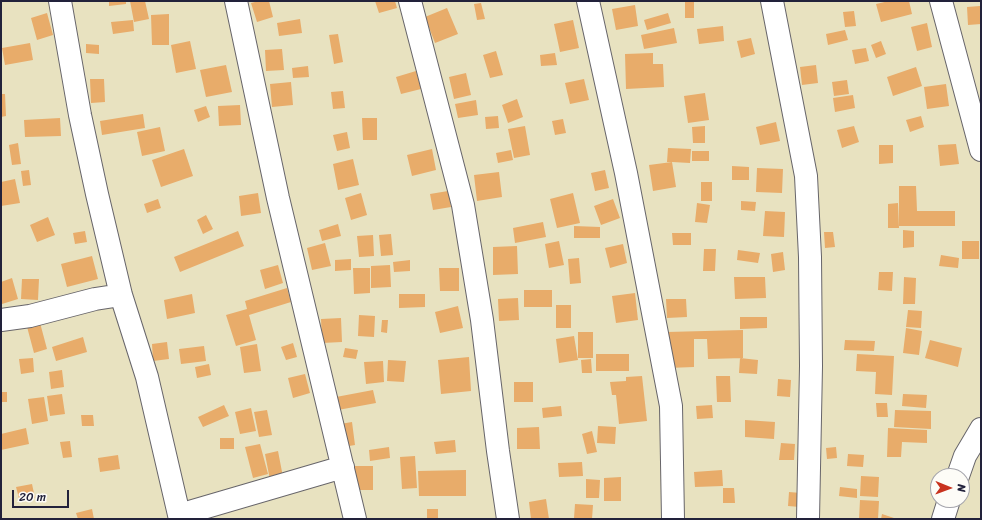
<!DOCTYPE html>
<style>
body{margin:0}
#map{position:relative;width:982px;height:520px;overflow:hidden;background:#e8e2c0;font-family:Sriracha,sans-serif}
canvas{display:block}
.frame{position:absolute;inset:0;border:2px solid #22223b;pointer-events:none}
.north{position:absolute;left:930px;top:468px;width:40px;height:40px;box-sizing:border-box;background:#fdfcf7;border:1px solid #a5a5ac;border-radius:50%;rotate:91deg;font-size:11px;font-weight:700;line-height:16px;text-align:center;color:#22223b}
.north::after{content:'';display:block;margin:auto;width:14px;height:18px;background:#c8321e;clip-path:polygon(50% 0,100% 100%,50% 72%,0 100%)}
.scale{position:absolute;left:12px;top:490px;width:57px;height:18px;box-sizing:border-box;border:2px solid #22223b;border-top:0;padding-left:5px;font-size:12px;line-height:14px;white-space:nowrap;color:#22223b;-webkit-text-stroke:3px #fdfcf7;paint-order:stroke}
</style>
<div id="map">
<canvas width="982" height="520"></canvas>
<div class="frame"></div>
<div class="north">N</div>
<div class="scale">20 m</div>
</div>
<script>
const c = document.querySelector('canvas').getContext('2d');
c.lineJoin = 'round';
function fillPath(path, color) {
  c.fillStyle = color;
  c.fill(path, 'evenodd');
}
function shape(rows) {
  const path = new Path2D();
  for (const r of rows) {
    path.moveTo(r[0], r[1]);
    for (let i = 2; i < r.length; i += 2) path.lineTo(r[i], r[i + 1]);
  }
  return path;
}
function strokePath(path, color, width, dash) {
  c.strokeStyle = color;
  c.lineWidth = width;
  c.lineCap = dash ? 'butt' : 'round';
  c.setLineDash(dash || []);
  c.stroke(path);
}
fillPath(shape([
 [109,1,126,1,126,4,109,6],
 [130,1,145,1,149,19,134,22],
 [259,1,269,1,273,17,257,22,251,3],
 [375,1,395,1,397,8,379,13],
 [685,1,694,1,694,18,685,18],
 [889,1,909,1,912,14,881,22,876,4],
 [481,3,485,19,477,20,474,4],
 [635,5,638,26,616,30,612,9],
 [980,6,981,24,968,25,967,7],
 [447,8,458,34,435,43,425,17],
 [854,11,856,26,845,27,843,12],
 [47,13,53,35,37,40,31,18],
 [668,13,671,23,647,30,644,20],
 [169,14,169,45,152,45,151,15],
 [300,19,302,33,279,36,277,23],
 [133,20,134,31,113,34,111,22],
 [573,20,579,48,560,52,554,24],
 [927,23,932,47,917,51,911,27],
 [723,26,724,41,699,44,697,29],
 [674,28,677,43,644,49,641,35],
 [845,30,848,40,828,45,826,34],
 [338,34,343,62,334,64,329,35],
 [751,38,755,54,741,58,737,41],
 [190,41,196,69,176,73,171,45],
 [881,41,886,54,876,58,871,45],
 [30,43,33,60,5,65,2,48],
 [86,44,99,45,99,54,86,53],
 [866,48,869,61,855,64,852,50],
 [282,49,284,70,266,71,265,50],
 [496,51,503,75,490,78,483,55],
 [555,53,557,65,541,66,540,55],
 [653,53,653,64,663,64,664,87,626,89,625,54],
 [226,65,232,92,206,97,200,70],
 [816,65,818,83,802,85,800,67],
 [308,66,309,77,293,78,292,68],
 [916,67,922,86,893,96,887,77],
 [416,71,421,89,401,94,396,77],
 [466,73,471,95,454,99,449,77],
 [90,79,104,79,105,102,91,103],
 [584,79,589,100,570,104,565,83],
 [847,80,849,94,834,96,832,82],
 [291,82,293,105,272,107,270,84],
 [946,84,949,106,927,109,924,87],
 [343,91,345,108,333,109,331,92],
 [705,93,709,120,688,123,684,96],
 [1,94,5,94,6,116,1,117],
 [853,95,855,108,835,112,833,98],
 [517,99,523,117,508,123,502,105],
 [476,100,478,115,458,118,455,104],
 [240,105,241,125,219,126,218,106],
 [206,106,210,117,198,122,194,110],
 [143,114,145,128,102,135,100,121],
 [498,116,499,128,486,129,485,117],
 [921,116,924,127,910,132,906,120],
 [60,118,61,136,25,137,24,120],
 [362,118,377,118,377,140,363,140],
 [563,119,566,133,555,135,552,121],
 [776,122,780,141,760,145,756,127],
 [525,126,530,155,514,158,508,129],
 [705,126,705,143,693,143,692,127],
 [854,126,859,142,842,148,837,130],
 [160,127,165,151,142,156,137,132],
 [347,132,350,148,337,151,333,135],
 [18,143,21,164,12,165,9,145],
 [956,144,959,164,940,166,938,145],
 [879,145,893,145,893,163,879,164],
 [668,148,691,149,690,163,672,162,676,187,653,191,649,165,672,162,667,162],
 [184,149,193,176,161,187,152,160],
 [432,149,436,170,412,176,407,155],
 [511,150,513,160,498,163,496,153],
 [692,151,709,151,709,161,692,161],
 [353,159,359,185,338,190,333,164],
 [732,166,749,167,749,180,732,180],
 [757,168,783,169,782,193,756,192],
 [29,170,31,185,23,186,21,171],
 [605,170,609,188,595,191,591,173],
 [499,172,502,197,477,201,474,175],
 [15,179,20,203,1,206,1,182],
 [701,182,712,182,712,201,701,201],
 [899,186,916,186,917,211,955,211,955,226,899,226],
 [448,191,451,207,433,210,430,194],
 [258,193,261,213,241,216,239,196],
 [361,193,367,215,351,220,345,198],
 [573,193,580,223,557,228,550,199],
 [158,199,161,208,147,213,144,204],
 [613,199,620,218,601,225,594,206],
 [741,201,756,202,755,211,741,210],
 [697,203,710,205,707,223,695,222],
 [898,203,899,228,888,228,888,204],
 [765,211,785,212,784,237,763,236],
 [206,215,213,229,203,234,197,220],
 [48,217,55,235,37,242,30,225],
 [543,222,546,237,515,243,513,228],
 [338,224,341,236,322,241,319,230],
 [574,226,600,227,600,238,574,238],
 [903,230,914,231,914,247,903,248],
 [85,231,87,242,75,244,73,233],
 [238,231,244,246,180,272,174,257],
 [824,232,833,232,835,247,825,248],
 [672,233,691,233,691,245,673,245],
 [391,234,393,255,381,256,379,235],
 [373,235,374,256,359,257,357,236],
 [559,241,564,265,549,268,545,244],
 [962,241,979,241,979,259,962,259],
 [325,243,331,266,312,270,307,248],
 [623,244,627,263,610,268,605,248],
 [517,246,518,274,493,275,493,247],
 [704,249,716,249,715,271,703,271],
 [738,250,760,253,758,263,737,260],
 [783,252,785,270,773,272,771,254],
 [941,255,959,258,958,268,939,266],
 [92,256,98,279,67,287,61,264],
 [579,258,581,283,570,284,568,259],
 [351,259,351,270,335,271,335,260],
 [410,260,410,271,394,272,393,262],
 [278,265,283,283,265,289,260,270],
 [390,265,391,287,371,288,371,266],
 [353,268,370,268,370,293,354,294],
 [439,268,459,268,459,291,440,291],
 [879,272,893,272,892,291,878,290],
 [734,277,765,277,766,298,735,299],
 [904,277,916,278,915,304,903,304],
 [12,278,18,299,2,304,1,282],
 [22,279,39,279,38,300,21,299],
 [287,288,291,302,249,315,256,340,236,346,226,315,247,309,245,301],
 [524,290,552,290,552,307,524,307],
 [635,293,638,320,616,323,612,296],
 [192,294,195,313,167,319,164,300],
 [399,294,425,294,425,307,399,308],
 [518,298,519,320,499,321,498,299],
 [666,299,686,299,687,317,667,318],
 [556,305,571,305,571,328,556,328],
 [458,306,463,328,440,333,435,312],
 [908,310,922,311,921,328,906,327],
 [359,315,375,316,374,337,358,336],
 [740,317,767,317,767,328,740,329],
 [341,318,342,342,322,343,321,319],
 [39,319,47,349,34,353,26,323],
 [382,320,388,320,387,333,381,332],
 [906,328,922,331,919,355,903,353],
 [743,330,743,358,708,359,707,339,694,339,694,367,668,368,667,332],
 [578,332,593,332,593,358,578,358],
 [574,336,578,360,559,363,556,339],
 [83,337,87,352,56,361,52,347],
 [845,340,875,341,874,351,844,350],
 [930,340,962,348,958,367,925,358],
 [167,342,169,359,153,361,152,344],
 [293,343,297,357,286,360,281,347],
 [257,344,261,371,244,373,240,347],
 [204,346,206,361,181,364,179,349],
 [345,348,358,350,356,359,343,357],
 [596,354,629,354,629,371,596,371],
 [857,354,894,356,892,395,875,394,876,372,856,371],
 [469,357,471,391,441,394,438,360],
 [33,358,34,372,21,374,19,359],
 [740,358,758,360,757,374,739,373],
 [591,359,592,373,582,373,581,360],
 [388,360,406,361,404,382,387,381],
 [383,361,384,382,366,384,364,362],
 [209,364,211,375,197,378,195,367],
 [62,370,64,387,51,389,49,372],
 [305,374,310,393,293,398,288,378],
 [642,376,647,421,619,424,616,395,612,395,610,382,626,381,626,377],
 [716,376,730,376,731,402,717,402],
 [778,379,791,380,790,397,777,396],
 [514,382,533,382,533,402,514,402],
 [373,390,376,403,338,410,336,397],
 [1,392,7,392,7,402,1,402],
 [62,394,65,414,50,416,47,396],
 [903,394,927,395,926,408,902,406],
 [44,397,48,421,32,424,28,399],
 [876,403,887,403,888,417,877,417],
 [224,405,229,416,203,427,198,417],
 [712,405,713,418,697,419,696,406],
 [561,406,562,416,543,418,542,408],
 [251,408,256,431,240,434,235,412],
 [267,410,272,435,259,437,254,412],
 [895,410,931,411,931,429,894,427],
 [81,415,93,415,94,426,82,426],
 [745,420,775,422,774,439,745,437],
 [352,422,355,445,343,447,340,424],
 [598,426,616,427,615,444,597,443],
 [539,427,540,449,517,449,517,428],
 [26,428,29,444,1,450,1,434],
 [888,428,927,430,927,443,902,442,901,457,887,457],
 [592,431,597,452,587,454,582,434],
 [220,438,234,438,234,449,220,449],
 [455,440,456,452,436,454,434,442],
 [70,441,72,457,63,458,60,442],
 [781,443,795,444,794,460,779,460],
 [260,444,268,474,253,478,245,447],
 [389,447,390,458,370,461,369,450],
 [836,447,837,458,827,459,826,448],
 [278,451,283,477,270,480,265,454],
 [848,454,864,455,863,467,847,466],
 [118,455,120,469,100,472,98,458],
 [415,456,417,488,402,489,400,457],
 [582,462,583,476,559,477,558,463],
 [353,466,373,466,373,490,354,490],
 [466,470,466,496,419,496,418,471],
 [722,470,723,486,695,487,694,472],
 [861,476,879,477,878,497,860,496],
 [621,477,621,501,604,501,604,478],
 [586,479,600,480,599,498,586,498],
 [32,484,35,498,20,502,16,487],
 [840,487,857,489,857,498,839,496],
 [723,488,734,488,735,503,723,503],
 [789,492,801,493,800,507,788,506],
 [546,499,549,519,531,519,529,502],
 [860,500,879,501,878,519,859,519],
 [575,504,593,505,592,519,574,518],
 [92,509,94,519,78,519,76,513],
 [427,509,438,509,438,519,427,519],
 [882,514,897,519,881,519]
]), '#e8ac6a');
const street = shape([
 [60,1,80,115,97,194,121,295,147,377,180,519],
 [236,1,278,198,355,519],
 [410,1,463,205,482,320,498,451,508,519],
 [588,1,626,173,671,406,673,519],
 [772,1,806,176,810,257,811,366,808,519],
 [941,1,981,150],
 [1,320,30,316,95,299,121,295],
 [958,476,965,456,981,429],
 [179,515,343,467],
 [943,519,949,500]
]);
strokePath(street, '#67656a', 24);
strokePath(street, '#fff', 22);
</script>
